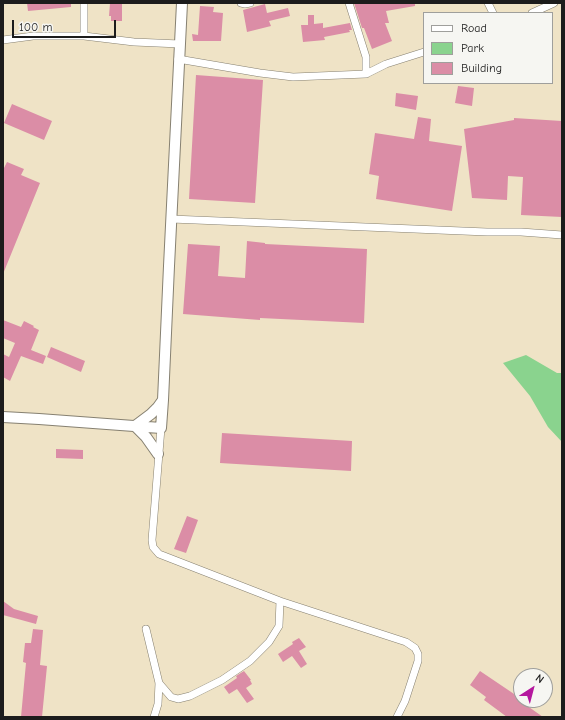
<!DOCTYPE html>
<style>
body{margin:0}
#map{position:relative;width:565px;height:720px;overflow:hidden;background:#efe3c6;font-family:"Comic Neue",sans-serif}
canvas{display:block}
.frame{position:absolute;inset:0;border:4px solid #1c1c1c;pointer-events:none}
.legend{position:absolute;left:423px;top:12px;width:130px;height:72px;box-sizing:border-box;background:#f6f6f2;border:1px solid #9f9f9c;margin:0;padding:5px 7px;list-style:none;font-size:12px;color:#1c1c1c}
.legend li{display:flex;align-items:center;gap:8px;height:20px}
.legend b{width:20px;border:1px solid #9f9f9c}
.north{position:absolute;left:513px;top:668px;width:40px;height:40px;box-sizing:border-box;background:#f6f6f2;border:1px solid #9f9f9c;border-radius:50%;rotate:36deg;font-size:11px;font-weight:700;line-height:16px;text-align:center;color:#1c1c1c}
.north::after{content:'';display:block;margin:auto;width:14px;height:18px;background:#b5179e;clip-path:polygon(50% 0,100% 100%,50% 72%,0 100%)}
.scale{position:absolute;left:12px;top:20px;width:104px;height:18px;box-sizing:border-box;border:2px solid #1c1c1c;border-top:0;padding-left:5px;font-size:12px;line-height:14px;white-space:nowrap;color:#1c1c1c;-webkit-text-stroke:3px #f6f6f2;paint-order:stroke}
</style>
<div id="map">
<canvas width="565" height="720"></canvas>
<div class="frame"></div>
<ul class="legend">
<li><b style="height:5px;background:#fff"></b>Road</li>
<li><b style="height:11px;background:#8ad38e"></b>Park</li>
<li><b style="height:11px;background:#db8da6"></b>Building</li>
</ul>
<div class="north">N</div>
<div class="scale">100 m</div>
</div>
<script>
const c = document.querySelector('canvas').getContext('2d');
c.lineJoin = 'round';
function fillPath(path, color) {
  c.fillStyle = color;
  c.fill(path, 'evenodd');
}
function shape(rows) {
  const path = new Path2D();
  for (const r of rows) {
    path.moveTo(r[0], r[1]);
    for (let i = 2; i < r.length; i += 2) path.lineTo(r[i], r[i + 1]);
  }
  return path;
}
function strokePath(path, color, width, dash) {
  c.strokeStyle = color;
  c.lineWidth = width;
  c.lineCap = dash ? 'butt' : 'round';
  c.setLineDash(dash || []);
  c.stroke(path);
}
fillPath(shape([
 [526,355,557,373,562,373,562,442,548,427,530,396,503,363]
]), '#8ad38e');
fillPath(shape([
 [27,3,71,3,71,7,28,11],
 [110,3,122,3,122,21,111,21,111,16,109,16],
 [354,3,415,3,415,6,386,11,389,23,385,23,392,41,372,49,364,28,362,28],
 [265,4,267,13,288,8,290,16,269,21,271,26,247,32,243,10],
 [200,6,214,7,213,12,223,13,221,41,193,41,192,34,198,35],
 [308,15,314,15,314,24,323,23,323,28,350,23,352,30,349,30,350,32,324,37,325,40,303,42,301,25,308,25],
 [196,75,263,80,255,203,189,199],
 [458,86,474,88,472,106,455,103],
 [396,93,418,96,416,110,395,106],
 [12,104,52,121,44,140,4,123],
 [418,117,431,119,429,141,462,146,452,211,376,199,379,176,369,174,375,133,414,139],
 [514,118,562,121,562,217,521,215,523,177,508,176,507,200,472,198,464,129,514,120],
 [7,162,24,169,21,175,40,183,3,274,3,168,4,168],
 [247,241,265,243,265,244,367,249,364,323,260,318,260,320,183,314,188,244,220,246,218,276,245,278],
 [3,320,21,327,24,321,34,326,33,327,39,330,31,350,46,356,43,364,21,356,10,381,3,377,3,354,9,357,15,343,3,338],
 [51,347,85,361,81,372,47,357],
 [222,433,352,441,351,471,220,463],
 [56,449,83,450,83,459,56,458],
 [187,516,198,520,186,553,174,549],
 [3,601,14,609,38,616,36,624,3,615],
 [33,629,43,630,40,665,47,666,42,717,21,717,26,663,23,662,25,643,31,643],
 [299,638,306,647,299,651,307,664,301,668,292,656,283,662,278,654,293,644,292,642],
 [244,671,251,680,250,680,252,684,246,688,254,699,247,703,237,689,229,694,224,687,237,678,236,676],
 [480,671,520,698,519,700,543,717,507,717,484,700,486,697,470,685]
]), '#db8da6');
const street = shape([
 [241,3,245,4,250,3],
 [349,3,366,57,366,74,386,64,424,52],
 [488,3,493,13],
 [532,13,554,3],
 [84,36,84,3],
 [3,40,33,36,84,36,134,42,180,44],
 [178,59,260,73,293,77,366,74],
 [171,219,487,232,521,232,562,235],
 [161,428,152,540,153,547,159,554,280,601,406,642,415,648,418,654,418,661,405,701,397,717],
 [146,629,159,683,158,704,154,717],
 [159,683,171,697,178,699,190,696,222,680,250,661,269,642,279,626,280,601]
]);
const secondary = shape([
 [3,417,39,419,161,428,163,400,169,266,182,3],
 [158,454,146,437,135,426,151,414,158,407,163,400]
]);
strokePath(street, '#868071', 8);
strokePath(secondary, '#868071', 12);
strokePath(street, '#fff', 7);
strokePath(secondary, '#fff', 10);
</script>
